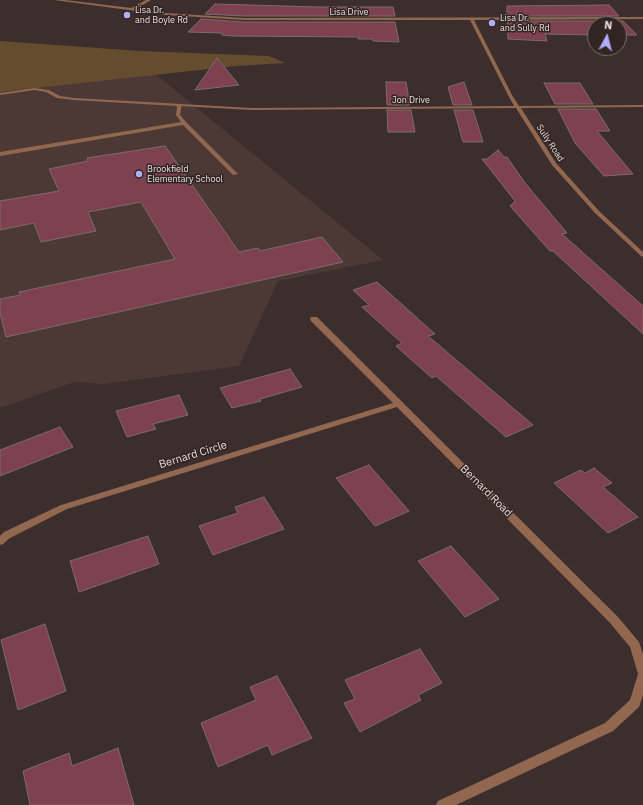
<!DOCTYPE html>
<style>
body{margin:0}
#map{position:relative;width:643px;height:805px;overflow:hidden;background:#3c2e2c;font-family:"IBM Plex Sans",sans-serif}
canvas{display:block}
.north{position:absolute;left:587px;top:16px;width:40px;height:40px;box-sizing:border-box;background:#312522;border:1px solid #7a6f6d;border-radius:50%;rotate:7deg;font-size:11px;font-weight:700;line-height:16px;text-align:center;color:#e8dfde}
.north::after{content:'';display:block;margin:auto;width:14px;height:18px;background:#aeaefb;clip-path:polygon(50% 0,100% 100%,50% 72%,0 100%)}
</style>
<div id="map">
<canvas width="643" height="805"></canvas>
<div class="north">N</div>
</div>
<script>
const c = document.querySelector('canvas').getContext('2d');
c.lineJoin = 'round';
function fillPath(path, color) {
  c.fillStyle = color;
  c.fill(path, 'evenodd');
}
function shape(rows) {
  const path = new Path2D();
  for (const r of rows) {
    path.moveTo(r[0], r[1]);
    for (let i = 2; i < r.length; i += 2) path.lineTo(r[i], r[i + 1]);
  }
  return path;
}
function strokePath(path, color, width, dash) {
  c.strokeStyle = color;
  c.lineWidth = width;
  c.lineCap = dash ? 'butt' : 'round';
  c.setLineDash(dash || []);
  c.stroke(path);
}
function drawText(font, color, halo, rows, align = 'center') {
  c.font = font + ' "IBM Plex Sans",sans-serif';
  c.lineWidth = 3;
  c.setLineDash([]);
  c.textBaseline = 'middle';
  c.strokeStyle = halo;
  c.fillStyle = color;
  for (const [text, x, y, turn = 0] of rows) {
    c.save();
    c.translate(x, y);
    c.rotate((+turn || 0) * Math.PI / 180);
    c.textAlign = isNaN(turn) ? turn : align;
    if (halo) c.strokeText(text, 0, 0);
    c.fillText(text, 0, 0);
    c.restore();
  }
}
fillPath(shape([
 [148,68,383,260,278,281,239,366,104,384,74,382,0,408,0,89]
]), '#4c3936');
fillPath(shape([
 [0,41,140,51,269,56,285,63,236,66,0,92]
]), '#644c2e');
const building = shape([
 [215,4,319,7,393,7,395,16,244,16,205,14,215,4],
 [609,5,619,16,507,16,507,6,609,5],
 [201,19,244,22,395,22,399,42,373,41,373,39,358,39,359,37,232,36,222,35,222,33,188,32,201,19],
 [507,21,623,21,637,35,619,35,619,24,595,24,595,35,545,34,547,41,508,39,507,21],
 [217,58,239,85,195,90,217,58],
 [386,82,406,82,410,105,387,105,386,82],
 [464,82,472,105,453,105,448,87,464,82],
 [544,83,580,83,593,104,555,104,544,83],
 [558,109,596,109,610,131,597,131,633,174,604,176,575,143,558,109],
 [387,110,411,110,415,132,388,132,387,110],
 [454,110,473,110,483,142,463,142,454,110],
 [165,146,239,252,258,248,260,251,322,237,343,262,6,337,0,313,0,299,20,295,19,292,175,259,141,202,88,212,96,231,41,242,34,223,0,230,0,201,59,191,49,169,88,161,87,158,165,146],
 [498,150,504,157,507,157,525,183,567,233,562,234,643,306,643,334,553,251,550,251,510,206,515,201,482,159,487,159,498,150],
 [377,282,435,334,428,336,533,425,506,437,436,376,432,378,396,346,402,343,362,307,369,305,353,290,377,282],
 [290,369,302,387,260,399,261,401,232,408,220,388,290,369],
 [179,395,188,415,153,424,156,429,127,437,116,411,179,395],
 [60,427,73,447,0,476,0,450,60,427],
 [369,465,409,511,375,526,336,478,369,465],
 [594,468,612,483,603,487,638,517,608,533,554,483,581,470,585,473,594,468],
 [264,497,284,529,213,555,199,526,238,513,235,507,264,497],
 [148,536,159,564,79,592,70,561,148,536],
 [451,546,499,599,465,617,418,561,451,546],
 [45,624,66,691,18,710,1,640,45,624],
 [420,649,442,683,418,695,421,700,360,732,344,703,355,699,345,680,420,649],
 [277,676,312,738,272,755,268,745,218,767,201,723,256,700,250,687,277,676],
 [118,748,134,805,30,805,23,771,69,753,72,766,118,748]
]);
fillPath(building, '#7e414e');
strokePath(building, '#7b6b6e', 1);
fillPath(shape([
 [35,88,49,90,60,96,74,98,182,104,180,115,186,122,238,174,233,175,183,125,0,156,0,152,181,122,176,115,177,106,74,100,57,98,46,92,35,90,0,95,0,93,35,88]
]), '#926750');
fillPath(shape([
 [54,0,65,0,131,8,146,0,151,0,136,9,166,13,244,18,643,17,643,19,474,20,512,95,519,106,643,105,643,107,521,108,556,163,599,211,643,252,643,257,641,256,595,213,552,165,516,108,252,110,180,106,178,105,180,104,252,108,514,106,508,95,470,20,244,20,166,15,54,0],
 [311,317,317,317,618,617,639,642,643,654,643,695,639,707,613,731,456,805,436,805,438,801,605,723,630,700,638,674,630,647,610,623,397,407,67,509,10,538,3,544,0,545,0,536,4,532,61,505,393,403,311,321,310,319,311,317]
]), '#926750');
for (const [x, y, r, color] of [
 [127,15,4,"#aeaefb"],
 [492,23,4,"#aeaefb"],
 [139,174,4,"#aeaefb"]
]) {
  const dot = new Path2D();
  dot.arc(x, y, r, 0, 2 * Math.PI);
  c.fillStyle = color;
  c.fill(dot);
  strokePath(dot, '#312522', 1.5);
}
drawText('9px', '#e8dfde', '#312522', [
 ["Lisa Dr.",135,10],
 ["and Boyle Rd",135,20],
 ["Lisa Dr.",500,18],
 ["and Sully Rd",500,28],
 ["Brookfield",147,169],
 ["Elementary School",147,179]
], 'left');
drawText('9px', '#e8dfde', '#312522', [
 ["Lisa Drive",349,12],
 ["Jon Drive",411,100],
 ["Sully Road",550,143,57]
]);
drawText('11px', '#e8dfde', '#312522', [
 ["Bernard Circle",193,455,-17],
 ["Bernard Road",486,491,45]
]);
</script>
